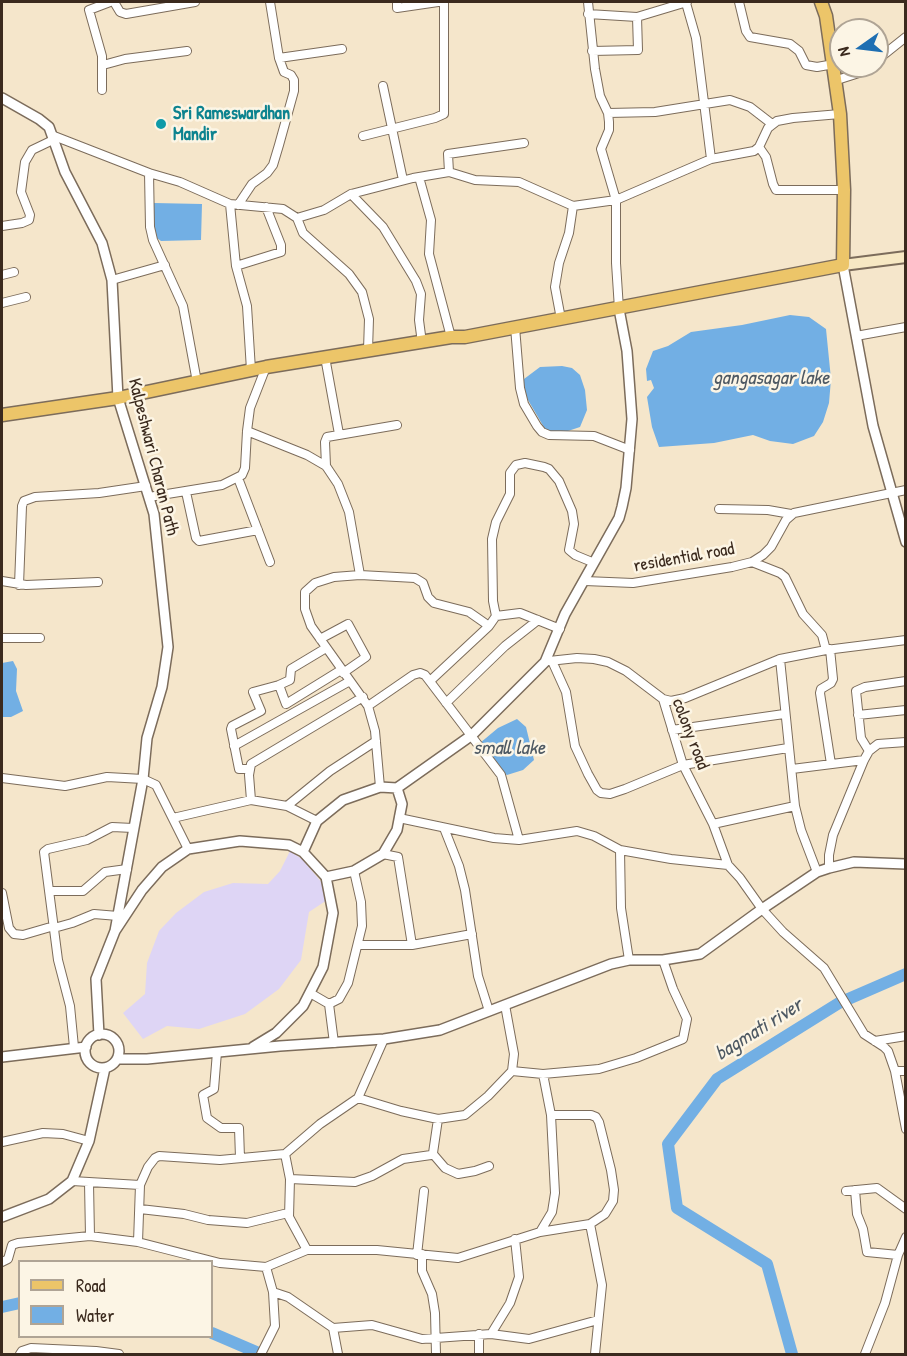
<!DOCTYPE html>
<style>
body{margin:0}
#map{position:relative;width:907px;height:1356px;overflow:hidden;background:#f5e6cb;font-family:"Patrick Hand",sans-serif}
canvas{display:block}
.frame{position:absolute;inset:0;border:3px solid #3b2a1e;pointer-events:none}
.legend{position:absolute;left:18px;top:1260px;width:195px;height:78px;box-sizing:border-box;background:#fcf5e5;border:2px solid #afa495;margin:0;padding:8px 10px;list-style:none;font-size:18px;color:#3b2a1e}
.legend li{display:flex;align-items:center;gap:12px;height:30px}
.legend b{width:30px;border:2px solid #afa495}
.north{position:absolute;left:829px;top:18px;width:60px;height:60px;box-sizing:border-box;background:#fcf5e5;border:2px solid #afa495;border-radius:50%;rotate:256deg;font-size:16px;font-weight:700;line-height:24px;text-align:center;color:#3b2a1e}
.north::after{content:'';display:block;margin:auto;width:21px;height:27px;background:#1f6fb2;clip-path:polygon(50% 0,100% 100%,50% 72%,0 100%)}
</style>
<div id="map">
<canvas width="907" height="1356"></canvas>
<div class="frame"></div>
<ul class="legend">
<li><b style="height:8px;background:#ecc569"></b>Road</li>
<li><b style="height:16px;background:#72afe4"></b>Water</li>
</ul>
<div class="north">N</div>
</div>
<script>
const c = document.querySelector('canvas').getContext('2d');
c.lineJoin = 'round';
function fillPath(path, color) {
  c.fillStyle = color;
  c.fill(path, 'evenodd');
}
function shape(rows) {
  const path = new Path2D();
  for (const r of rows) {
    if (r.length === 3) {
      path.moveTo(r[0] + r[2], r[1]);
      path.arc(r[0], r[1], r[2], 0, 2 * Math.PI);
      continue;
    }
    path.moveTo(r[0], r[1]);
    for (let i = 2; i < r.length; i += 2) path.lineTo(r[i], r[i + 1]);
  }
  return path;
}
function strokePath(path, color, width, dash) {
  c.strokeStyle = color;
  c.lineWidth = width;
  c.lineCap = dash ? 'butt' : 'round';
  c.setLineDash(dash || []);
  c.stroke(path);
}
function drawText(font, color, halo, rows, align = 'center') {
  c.font = font + ' "Patrick Hand",sans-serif';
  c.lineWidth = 5;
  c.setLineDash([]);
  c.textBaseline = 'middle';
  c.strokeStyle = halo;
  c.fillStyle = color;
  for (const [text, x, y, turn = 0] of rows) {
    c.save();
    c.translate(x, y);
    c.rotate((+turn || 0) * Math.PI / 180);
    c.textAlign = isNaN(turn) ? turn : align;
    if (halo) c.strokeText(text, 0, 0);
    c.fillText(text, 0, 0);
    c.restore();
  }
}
fillPath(shape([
 [290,851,302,859,323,884,327,900,309,912,301,960,279,989,245,1014,199,1029,167,1026,143,1039,123,1013,145,994,147,963,159,931,176,913,204,892,233,883,268,884,280,871]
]), '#ded5f5');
fillPath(shape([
 [154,203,202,204,201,240,161,241,157,238,153,223],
 [790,315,809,317,826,329,831,379,829,403,823,422,814,436,793,444,770,441,753,435,714,443,659,447,652,427,647,397,654,388,651,380,647,381,646,369,653,351,668,346,691,332,742,325],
 [562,366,572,368,580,375,585,390,587,410,580,427,565,432,550,431,545,429,528,400,522,388,524,379,540,367],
 [13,661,17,669,16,691,23,711,11,717,2,717,2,663],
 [517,719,526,727,534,760,523,770,507,775,496,768,480,743,498,728]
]), '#72afe4');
strokePath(shape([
 [2,1307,20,1303],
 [212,1333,261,1354],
 [792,1354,767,1264,677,1208,668,1144,717,1079,839,1003,906,974]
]), '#72afe4', 12);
const minor = shape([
 [114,2,120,12,126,14,195,2],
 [270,2,279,58,342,49],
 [397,2,397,8,438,2],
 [588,2,595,69,600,96,608,113,609,122,609,130,601,149,616,200,616,263,619,309],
 [739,2,746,31,750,37,790,44,799,51,806,65,817,67,834,64],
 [686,3,696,38,711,159],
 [588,14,637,17,687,2],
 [592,51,638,50,637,17],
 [877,60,906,37],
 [103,65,125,59,187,51],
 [837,80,859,73,869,66],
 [383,86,403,180],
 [102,90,102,56,89,10,110,2],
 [608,113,655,112,730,100,750,107,772,124],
 [54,136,149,173,180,182,230,204,283,209,297,218,324,210,351,194,413,178,449,172,475,180,519,182,573,206,616,200,711,159,754,151,759,147,768,128,777,121,793,118,840,114],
 [363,136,435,118,444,114,444,2],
 [759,147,766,157,773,184,776,190,844,190],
 [449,172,448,154,524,143],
 [149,173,150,227,153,240,183,306,197,382],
 [419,177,431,220,429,254,451,337],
 [351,194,383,227,416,281,421,294,419,320,422,343],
 [230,204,236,266,247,306,251,370],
 [238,205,252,184,267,173,273,165,279,145,294,91,294,80,291,75,284,72,279,58],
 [297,218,303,233,349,274,362,292,369,319,368,350],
 [2,226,22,223,29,220,30,215,21,192,25,162,32,150,55,139],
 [236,266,281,252,281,245,266,207],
 [2,275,14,272],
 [112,280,165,265],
 [2,303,26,297],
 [561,319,555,287,559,263,569,233,573,206],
 [515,327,520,388,524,404,537,426,542,432,549,435,594,436,630,450],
 [856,336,906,327],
 [325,357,339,434],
 [247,431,307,455,326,466,338,484,349,512,360,575],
 [326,466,325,442,327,437,397,425],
 [238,478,270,562],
 [186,492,196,538,199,541,258,530],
 [149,497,222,485,242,475,245,468,247,431,250,408,266,367],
 [719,509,768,510,791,514],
 [752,562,780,573,785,577,803,614,822,635,826,650],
 [2,581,26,585,98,582],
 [585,581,633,583,732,567,752,562,763,555,771,547,786,520,794,513,906,490],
 [19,585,22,506,24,501,35,497,99,493,146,486],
 [496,616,520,613,560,629],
 [2,638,40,638],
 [320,639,348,624,366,657,343,673],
 [326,648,291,669,290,680,279,685,286,704,341,670],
 [830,649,833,679,831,683,821,689,820,693,831,764],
 [780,659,795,806,801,830,817,872],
 [549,661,577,658,594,659,608,662,626,671,663,699,683,765,713,824,728,865],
 [552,661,566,692,575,746,588,774,597,790,601,793,610,794,625,789,683,765,788,748],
 [430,681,489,626,496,616,493,601,492,539,496,522,510,494,510,473,516,465,525,463,544,467,549,469,559,481,572,511,574,524,569,550,575,555,592,562],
 [663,699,671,701,685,698,780,659,826,650,906,640],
 [446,703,505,646,538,620],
 [368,706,413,675,420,673,425,675,501,775,519,840],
 [858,715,906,710],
 [672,730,784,714],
 [234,746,350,681],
 [869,751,861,738,856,691,865,687,906,681],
 [249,769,239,769,231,729,232,726,261,711,253,692,279,685],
 [792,769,864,760],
 [2,778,65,786,107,777,143,779,156,785,188,849],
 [380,787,375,731,368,706,311,626,305,609,305,592,315,583,334,577,360,575,415,578,423,583,428,597,434,603,469,612,489,626],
 [251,800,249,775,251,764,363,697],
 [287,806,330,771,376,741],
 [173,818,251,800,287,806,317,821],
 [399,818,494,838,519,840,577,831,594,836,620,850,671,859,728,865,740,878,762,909,783,932,824,968,864,1034,884,1047,888,1051,895,1071,906,1129],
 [713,824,795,806],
 [444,828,459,866,465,890,478,976,489,1011],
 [620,850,621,908,629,960],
 [383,854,398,857,412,945,472,934],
 [829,868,829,855,833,835,864,760,869,751,878,744,906,742],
 [49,891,83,891,105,872,127,869],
 [2,893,9,928,14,934,23,935,54,926],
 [54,928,72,923,94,914,118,916],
 [359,945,412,945],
 [310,993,329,1004,334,1043],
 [329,1004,339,999,348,983,362,926,361,902,354,871],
 [875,1041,906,1036],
 [74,1047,70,1006,58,960,44,852,48,849,87,840,112,827,133,828],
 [217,1052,214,1089,203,1095,207,1118,221,1128,239,1128,240,1158],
 [512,1071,543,1074,599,1069,636,1058,683,1039,687,1019,673,989,663,960],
 [895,1071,906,1071],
 [358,1098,401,1111,438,1119,465,1115,488,1096,512,1071,514,1054,505,1005],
 [551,1115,591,1115,596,1117,599,1122,611,1170,614,1190,613,1201,605,1214,590,1224],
 [2,1142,43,1133,63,1134,89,1141],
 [285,1154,290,1179,289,1217,307,1250],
 [433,1154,445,1168,458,1174,475,1171,489,1166],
 [290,1179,355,1182,372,1176,403,1159,431,1155,433,1153,438,1119],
 [72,1181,140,1185,148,1167,155,1158,159,1156,220,1160,285,1154,320,1124,358,1098,384,1039],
 [89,1183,90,1236],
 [140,1185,138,1242,220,1263,266,1267,307,1250,377,1250,458,1258,540,1232,552,1212,555,1193,551,1115,543,1074],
 [855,1190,857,1214,863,1229,867,1252,898,1255],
 [846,1191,877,1188,906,1209],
 [140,1209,184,1214,208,1220,247,1223,288,1213],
 [540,1232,590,1224,602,1285,595,1354],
 [422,1254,422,1271,432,1294,435,1313,436,1354],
 [417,1255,424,1191],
 [2,1262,8,1259,12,1245,18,1243,90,1236,138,1242],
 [273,1292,288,1297,333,1328,372,1325,422,1339,491,1334,529,1339,598,1320],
 [333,1328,338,1354],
 [479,1334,479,1354],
 [491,1334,510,1303,519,1277,515,1239],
 [20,1354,22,1351,31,1348,96,1351,119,1354],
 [261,1354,275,1326,273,1292,266,1267],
 [865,1354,885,1303,898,1255,906,1237]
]);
const tertiary = shape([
 [2,98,39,119,49,127,65,172,102,243,112,280,118,398,154,514,168,647,162,687,147,738,143,779,115,931],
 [843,265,873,426,906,542],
 [303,852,317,821,343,800,380,787,397,788,472,735,545,662,565,614,619,518,622,507,626,488,632,419,627,351,619,309],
 [326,877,354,871,383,854,397,830,402,804,397,788],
 [102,1051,17],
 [99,1035,96,979,115,931,142,890,162,867,188,849,240,841,289,845,303,852,326,877,333,913,323,967,303,1006,276,1033,253,1047],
 [2,1057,86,1047],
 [117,1059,147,1059,280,1046,384,1039,440,1030,611,964,629,960,663,960,700,954,762,909,817,872,829,868,854,862,906,864],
 [2,1217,49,1199,72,1181,89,1141,105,1068]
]);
const secondary = shape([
 [843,265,906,257]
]);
const primary = shape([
 [2,415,118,398,266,367,451,337,465,337,843,265,844,190,840,114,826,16,821,2]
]);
strokePath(minor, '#7c6c5b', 10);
strokePath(tertiary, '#7c6c5b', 12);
strokePath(secondary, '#7c6c5b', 14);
strokePath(primary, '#7c6c5b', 15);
strokePath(minor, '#fff', 8);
strokePath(tertiary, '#fff', 9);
strokePath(secondary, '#f7e8c3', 10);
strokePath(primary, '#ecc569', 12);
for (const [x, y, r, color] of [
 [161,124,6,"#0f9aa8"]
]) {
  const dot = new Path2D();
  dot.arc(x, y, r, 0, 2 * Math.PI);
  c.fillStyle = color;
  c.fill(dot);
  strokePath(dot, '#fcf5e5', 2);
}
drawText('bold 18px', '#0d838f', '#fcf5e5', [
 ["Sri Rameswardhan",173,114],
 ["Mandir",173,135]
], 'left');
drawText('18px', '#3b2a1e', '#fcf5e5', [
 ["Kalpeshwari Charan Path",153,457,76],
 ["residential road",684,558,-10],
 ["colony road",690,734,69]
]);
drawText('italic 20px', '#4e5963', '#fcf5e5', [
 ["gangasagar lake",771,379],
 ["small lake",509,749],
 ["bagmati river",759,1030,-32]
]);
</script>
